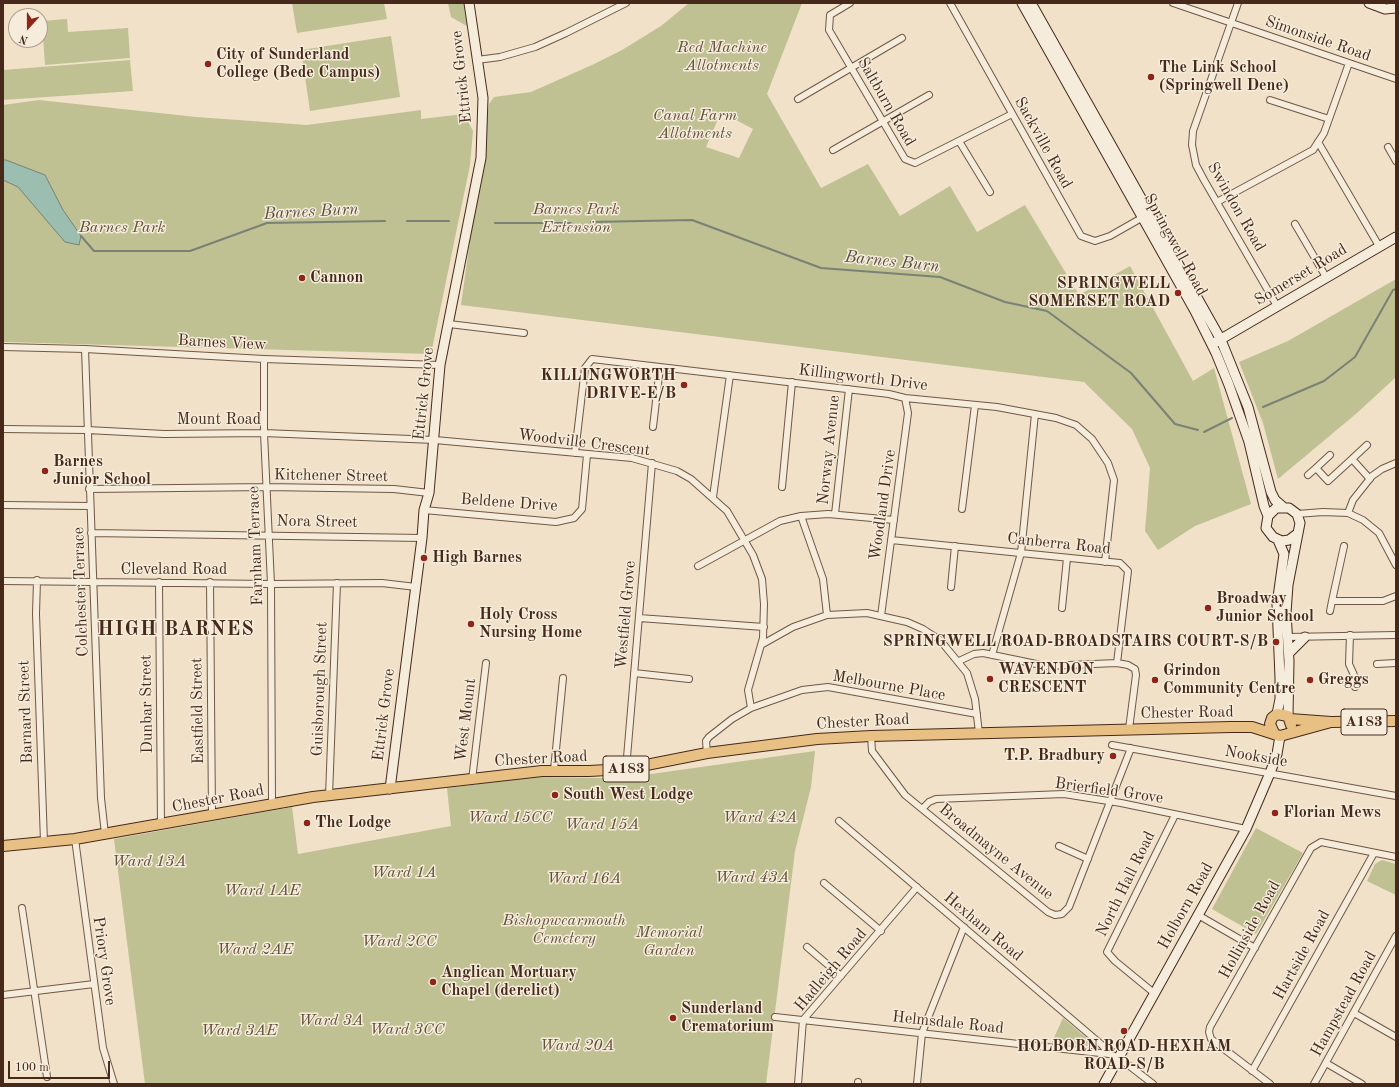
<!DOCTYPE html>
<style>
body{margin:0}
#map{position:relative;width:1399px;height:1087px;overflow:hidden;background:#f0e1c8;font-family:"Old Standard TT",serif}
canvas{display:block}
.frame{position:absolute;inset:0;border:4px solid #46291b;pointer-events:none}
.north{position:absolute;left:8px;top:8px;width:40px;height:40px;box-sizing:border-box;background:#f5ecdb;border:1px solid #af9e8e;border-radius:50%;rotate:201deg;font-size:11px;font-weight:700;line-height:16px;text-align:center;color:#46291b}
.north::after{content:'';display:block;margin:auto;width:14px;height:18px;background:#8f2418;clip-path:polygon(50% 0,100% 100%,50% 72%,0 100%)}
.scale{position:absolute;left:8px;top:1061px;width:102px;height:18px;box-sizing:border-box;border:2px solid #46291b;border-top:0;padding-left:5px;font-size:12px;line-height:14px;white-space:nowrap;color:#46291b;-webkit-text-stroke:3px #f5ecdb;paint-order:stroke}
</style>
<div id="map">
<canvas width="1399" height="1087"></canvas>
<div class="frame"></div>
<div class="north">N</div>
<div class="scale">100 m</div>
</div>
<script>
const c = document.querySelector('canvas').getContext('2d');
c.lineJoin = 'round';
function fillPath(path, color) {
  c.fillStyle = color;
  c.fill(path, 'evenodd');
}
function shape(rows) {
  const path = new Path2D();
  for (const r of rows) {
    path.moveTo(r[0], r[1]);
    for (let i = 2; i < r.length; i += 2) path.lineTo(r[i], r[i + 1]);
  }
  return path;
}
function strokePath(path, color, width, dash) {
  c.strokeStyle = color;
  c.lineWidth = width;
  c.lineCap = dash ? 'butt' : 'round';
  c.setLineDash(dash || []);
  c.stroke(path);
}
function drawText(font, color, halo, rows, align = 'center') {
  c.font = font + ' "Old Standard TT",serif';
  c.lineWidth = 3;
  c.setLineDash([]);
  c.textBaseline = 'middle';
  c.strokeStyle = halo;
  c.fillStyle = color;
  for (const [text, x, y, turn = 0] of rows) {
    c.save();
    c.translate(x, y);
    c.rotate((+turn || 0) * Math.PI / 180);
    c.textAlign = isNaN(turn) ? turn : align;
    if (halo) c.strokeText(text, 0, 0);
    c.fillText(text, 0, 0);
    c.restore();
  }
}
fillPath(shape([
 [292,3,384,3,387,19,297,33],
 [448,3,469,3,472,29,451,17],
 [689,3,802,3,767,94,821,188,868,164,900,216,950,186,977,232,1025,205,1079,295,1130,266,1193,381,1214,368,1251,504,1195,526,1158,550,1145,531,1150,468,1132,429,1084,382,461,305,489,104,494,97,531,92,592,65,622,50,661,26],
 [721,112,753,129,739,158,706,147],
 [67,19,68,32,128,28,130,58,45,65,42,21],
 [391,36,400,97,310,111,301,50],
 [130,60,133,91,3,100,3,70],
 [39,100,196,117,307,125,421,110,421,119,464,114,473,131,470,165,431,354,3,342,3,105],
 [1396,279,1396,377,1357,413,1278,479,1263,423,1239,362,1288,341],
 [815,751,811,787,795,851,766,1084,145,1084,114,839,292,807,298,854,451,826,447,788,536,777,602,778,637,776],
 [1256,828,1303,853,1256,934,1212,909],
 [1382,860,1396,864,1396,895,1367,881,1375,864],
 [1063,1018,1097,1047,1052,1042]
]), '#bfc192');
const water = shape([
 [3,160,6,160,45,175,63,210,81,236,79,245,65,242,18,187,3,180,3,160]
]);
fillPath(water, '#9bbeb1');
strokePath(water, '#798275', 1);
strokePath(shape([
 [407,221,449,221],
 [591,222,692,220,821,268,940,277,1005,302,1047,311,1131,373,1175,424,1198,430],
 [495,223,571,223],
 [81,236,94,251,190,251,267,223,385,221],
 [1263,407,1324,381,1355,357,1393,290,1396,289],
 [1204,432,1232,418]
]), '#798275', 2);
const street = shape([
 [850,3,830,15,829,30,905,159,915,163,1012,114],
 [950,3,1081,236,1095,241,1110,236,1145,216],
 [1173,3,1396,79],
 [1238,3,1193,131,1192,145,1196,165,1204,180,1277,306],
 [477,60,500,57,535,47,566,33,626,3],
 [798,99,902,38],
 [1270,100,1329,119],
 [959,141,990,192],
 [1318,142,1379,246],
 [1388,147,1396,161],
 [833,150,929,95],
 [1217,202,1313,150,1324,133,1349,63],
 [1295,224,1326,277],
 [449,324,524,333],
 [3,347,85,349,264,359,440,365],
 [85,349,101,798,105,834],
 [264,359,264,433,271,584,272,804],
 [653,427,660,367],
 [3,429,87,430,164,434,264,433,435,440,632,458,677,471,691,479,727,511,753,555,762,579,764,604,763,638,748,690,751,708,732,719,709,737,706,741,707,753],
 [1367,445,1352,459,1370,479],
 [575,453,585,368,592,359,889,394,905,398,997,407,1056,418,1076,425,1092,439,1108,463,1114,480,1105,562],
 [1330,455,1316,468,1328,481,1352,459],
 [1308,475,1316,468],
 [782,487,792,382],
 [89,489,267,487,394,489,429,493],
 [713,497,730,375],
 [3,505,90,506],
 [962,509,975,405],
 [424,510,556,522,574,518,582,509,587,455],
 [1348,513,1353,500,1372,476,1382,469,1396,463],
 [835,514,849,389],
 [1297,514,1323,512,1348,513,1363,520,1379,533,1396,565],
 [801,516,823,579,827,615],
 [91,533,422,538],
 [891,540,1120,563,1128,571,1117,663],
 [1344,546,1332,601,1383,601,1396,596],
 [698,566,780,521,801,516,828,514,894,520],
 [37,580,36,614,44,842],
 [3,581,271,584,382,583,416,587],
 [159,582,161,825],
 [210,582,212,815],
 [951,587,955,546],
 [1062,608,1067,558],
 [1330,611,1332,601],
 [881,616,908,413,905,398],
 [639,618,764,627],
 [1350,635,1349,664,1354,675,1355,687],
 [1288,637,1396,635],
 [761,645,793,627,827,615,867,613,907,622,923,629,940,640,967,673,975,699,979,733],
 [992,655,1021,553,1035,414],
 [959,661,974,654,983,653,1046,666,1117,663,1128,665,1135,669,1136,675,1129,729],
 [1377,664,1396,663],
 [634,673,689,679],
 [751,708,802,690,828,687,977,714],
 [871,736,872,751,905,795,1048,912,1055,915,1062,914,1069,907,1131,748],
 [1112,745,1396,796],
 [626,769,652,463],
 [554,770,563,678],
 [472,780,486,663],
 [329,796,337,583],
 [922,809,929,802,936,799,1064,794,1121,803,1246,829],
 [839,821,1102,1045,1109,1054],
 [75,839,103,1048,114,1084],
 [1059,846,1088,859],
 [824,883,881,931],
 [22,908,47,1077],
 [1198,915,1255,948],
 [807,947,841,976],
 [1154,993,1115,961,1107,952,1175,815],
 [3,995,94,984],
 [1354,1013,1396,1037],
 [775,1017,1109,1054,1118,1057,1153,1084],
 [1326,1063,1362,1084],
 [1252,1071,1374,853],
 [798,1084,803,1020,917,887],
 [858,1084,858,1082],
 [917,1084,922,1033,964,927],
 [1270,1084,1211,1039,1209,1032,1210,1027,1311,848,1321,842,1396,857],
 [1314,1084,1396,936]
]);
const secondary = shape([
 [1022,3,1195,311,1216,353,1229,385,1249,442,1264,506,1268,516],
 [1031,3,1221,340,1248,407,1271,492,1275,500,1283,507],
 [1369,3,1385,9,1396,8],
 [1216,342,1396,237],
 [1289,653,1305,637],
 [1277,714,1280,699,1280,678,1277,604,1284,554,1278,540],
 [1288,716,1289,661,1286,613,1288,585,1300,523,1297,514,1289,508,1276,508,1268,516,1266,528,1273,537,1282,541,1289,540,1297,534],
 [390,789,422,538,424,510,429,493,440,365,481,158,483,98,469,3],
 [1104,1084,1246,829,1270,773,1277,754,1280,736]
]);
const primary = shape([
 [1290,719,1331,722,1396,721],
 [1274,733,1270,724,1272,718,1277,714,1288,716,1291,725],
 [3,846,75,839,313,797,542,771,589,771,626,769,707,753,817,739,871,736,1231,727,1252,727,1280,736,1331,722]
]);
strokePath(street, '#705746', 8);
strokePath(secondary, '#46291b', 11);
strokePath(primary, '#46291b', 12);
strokePath(street, '#f5ecdb', 6);
strokePath(secondary, '#f5ecdb', 9);
strokePath(primary, '#e8c084', 10);
for (const [x, y, r, color] of [
 [208,64,4,"#8f2418"],
 [1151,77,4,"#8f2418"],
 [302,278,4,"#8f2418"],
 [1178,293,4,"#8f2418"],
 [684,385,4,"#8f2418"],
 [45,471,4,"#8f2418"],
 [424,558,4,"#8f2418"],
 [1208,608,4,"#8f2418"],
 [471,624,4,"#8f2418"],
 [1276,642,4,"#8f2418"],
 [990,679,4,"#8f2418"],
 [1155,680,4,"#8f2418"],
 [1310,680,4,"#8f2418"],
 [1113,756,4,"#8f2418"],
 [555,795,4,"#8f2418"],
 [1275,813,4,"#8f2418"],
 [307,823,4,"#8f2418"],
 [433,982,4,"#8f2418"],
 [673,1018,4,"#8f2418"],
 [1124,1031,4,"#8f2418"]
]) {
  const dot = new Path2D();
  dot.arc(x, y, r, 0, 2 * Math.PI);
  c.fillStyle = color;
  c.fill(dot);
  strokePath(dot, '#f5ecdb', 1.5);
}
for (const [x, y, w] of [
 [1364,722,46],
 [626,769,46]
]) {
  const box = new Path2D();
  box.roundRect(x - w / 2, y - 13, w, 26, 3);
  c.fillStyle = '#f5ecdb';
  c.fill(box);
  strokePath(box, '#46291b', 1);
}
drawText('bold 15px', '#46291b', null, [
 ["A183",1364,722],
 ["A183",626,769]
]);
drawText('16px', '#46291b', '#f5ecdb', [
 ["Simonside Road",1318,39,19],
 ["Ettrick Grove",462,77,-96],
 ["Saltburn Road",886,102,60],
 ["Sackville Road",1043,143,61],
 ["Swindon Road",1236,207,60],
 ["Springwell Road",1175,245,61],
 ["Somerset Road",1301,275,-31],
 ["Barnes View",222,343,3],
 ["Killingworth Drive",863,378,7],
 ["Ettrick Grove",424,394,-84],
 ["Mount Road",219,420],
 ["Woodville Crescent",584,443,7],
 ["Norway Avenue",829,450,-84],
 ["Kitchener Street",331,476,1],
 ["Beldene Drive",509,503,4],
 ["Woodland Drive",883,505,-82],
 ["Nora Street",317,522,1],
 ["Canberra Road",1059,544,6],
 ["Farnham Terrace",256,546,-92],
 ["Cleveland Road",174,570],
 ["Colchester Terrace",81,592,-92],
 ["Westfield Grove",626,615,-85],
 ["Melbourne Place",889,686,10],
 ["Guisborough Street",320,689,-88],
 ["Dunbar Street",147,704,-91],
 ["Eastfield Street",198,711,-91],
 ["Barnard Street",26,712,-92],
 ["Chester Road",1187,713,-1],
 ["Ettrick Grove",384,715,-83],
 ["West Mount",466,720,-83],
 ["Chester Road",863,722,-3],
 ["Nookside",1256,757,10],
 ["Chester Road",541,759,-3],
 ["Brierfield Grove",1109,791,8],
 ["Chester Road",218,799,-11],
 ["Broadmayne Avenue",996,852,39],
 ["North Hall Road",1126,884,-64],
 ["Holborn Road",1186,906,-61],
 ["Hexham Road",983,927,40],
 ["Hollinside Road",1250,930,-61],
 ["Hartside Road",1302,955,-61],
 ["Priory Grove",104,961,82],
 ["Hadleigh Road",831,970,-50],
 ["Hampstead Road",1344,1004,-61],
 ["Helmsdale Road",948,1023,6]
]);
drawText('italic 16px', '#644f39', '#f5ecdb', [
 ["Red Machine",722,48],
 ["Allotments",722,66],
 ["Canal Farm",695,116],
 ["Allotments",695,134],
 ["Barnes Park",576,210],
 ["Extension",576,228],
 ["Barnes Park",122,228],
 ["Ward 15CC",510,818],
 ["Ward 42A",760,818],
 ["Ward 15A",602,825],
 ["Ward 13A",149,862],
 ["Ward 1A",404,873],
 ["Ward 43A",752,878],
 ["Ward 16A",584,879],
 ["Ward 1AE",262,891],
 ["Bishopwearmouth",564,921],
 ["Cemetery",564,939],
 ["Memorial",669,933],
 ["Garden",669,951],
 ["Ward 2CC",399,942],
 ["Ward 2AE",255,950],
 ["Ward 3A",331,1021],
 ["Ward 3CC",407,1030],
 ["Ward 3AE",239,1031],
 ["Ward 20A",577,1046]
]);
drawText('bold 16px', '#46291b', '#f5ecdb', [
 ["City of Sunderland",216,55],
 ["College (Bede Campus)",216,73],
 ["The Link School",1159,68],
 ["(Springwell Dene)",1159,86],
 ["Cannon",310,278],
 ["SPRINGWELL",1170,284,"right"],
 ["SOMERSET ROAD",1170,302,"right"],
 ["KILLINGWORTH",676,376,"right"],
 ["DRIVE-E/B",676,394,"right"],
 ["Barnes",53,462],
 ["Junior School",53,480],
 ["High Barnes",432,558],
 ["Broadway",1216,599],
 ["Junior School",1216,617],
 ["Holy Cross",479,615],
 ["Nursing Home",479,633],
 ["SPRINGWELL ROAD-BROADSTAIRS COURT-S/B",1268,642,"right"],
 ["WAVENDON",998,670],
 ["CRESCENT",998,688],
 ["Grindon",1163,671],
 ["Community Centre",1163,689],
 ["Greggs",1318,680],
 ["T.P. Bradbury",1105,756,"right"],
 ["South West Lodge",563,795],
 ["Florian Mews",1283,813],
 ["The Lodge",315,823],
 ["Anglican Mortuary",441,973],
 ["Chapel (derelict)",441,991],
 ["Sunderland",681,1009],
 ["Crematorium",681,1027],
 ["HOLBORN ROAD-HEXHAM",1124,1047,"center"],
 ["ROAD-S/B",1124,1065,"center"]
], 'left');
drawText('italic 17px', '#5b4e40', '#f5ecdb', [
 ["Barnes Burn",311,212,-3],
 ["Barnes Burn",892,262,6]
]);
c.letterSpacing = '1px';
drawText('bold 20px', '#46291b', '#f5ecdb', [
 ["HIGH BARNES",176,630]
]);
c.letterSpacing = '0px';
</script>
